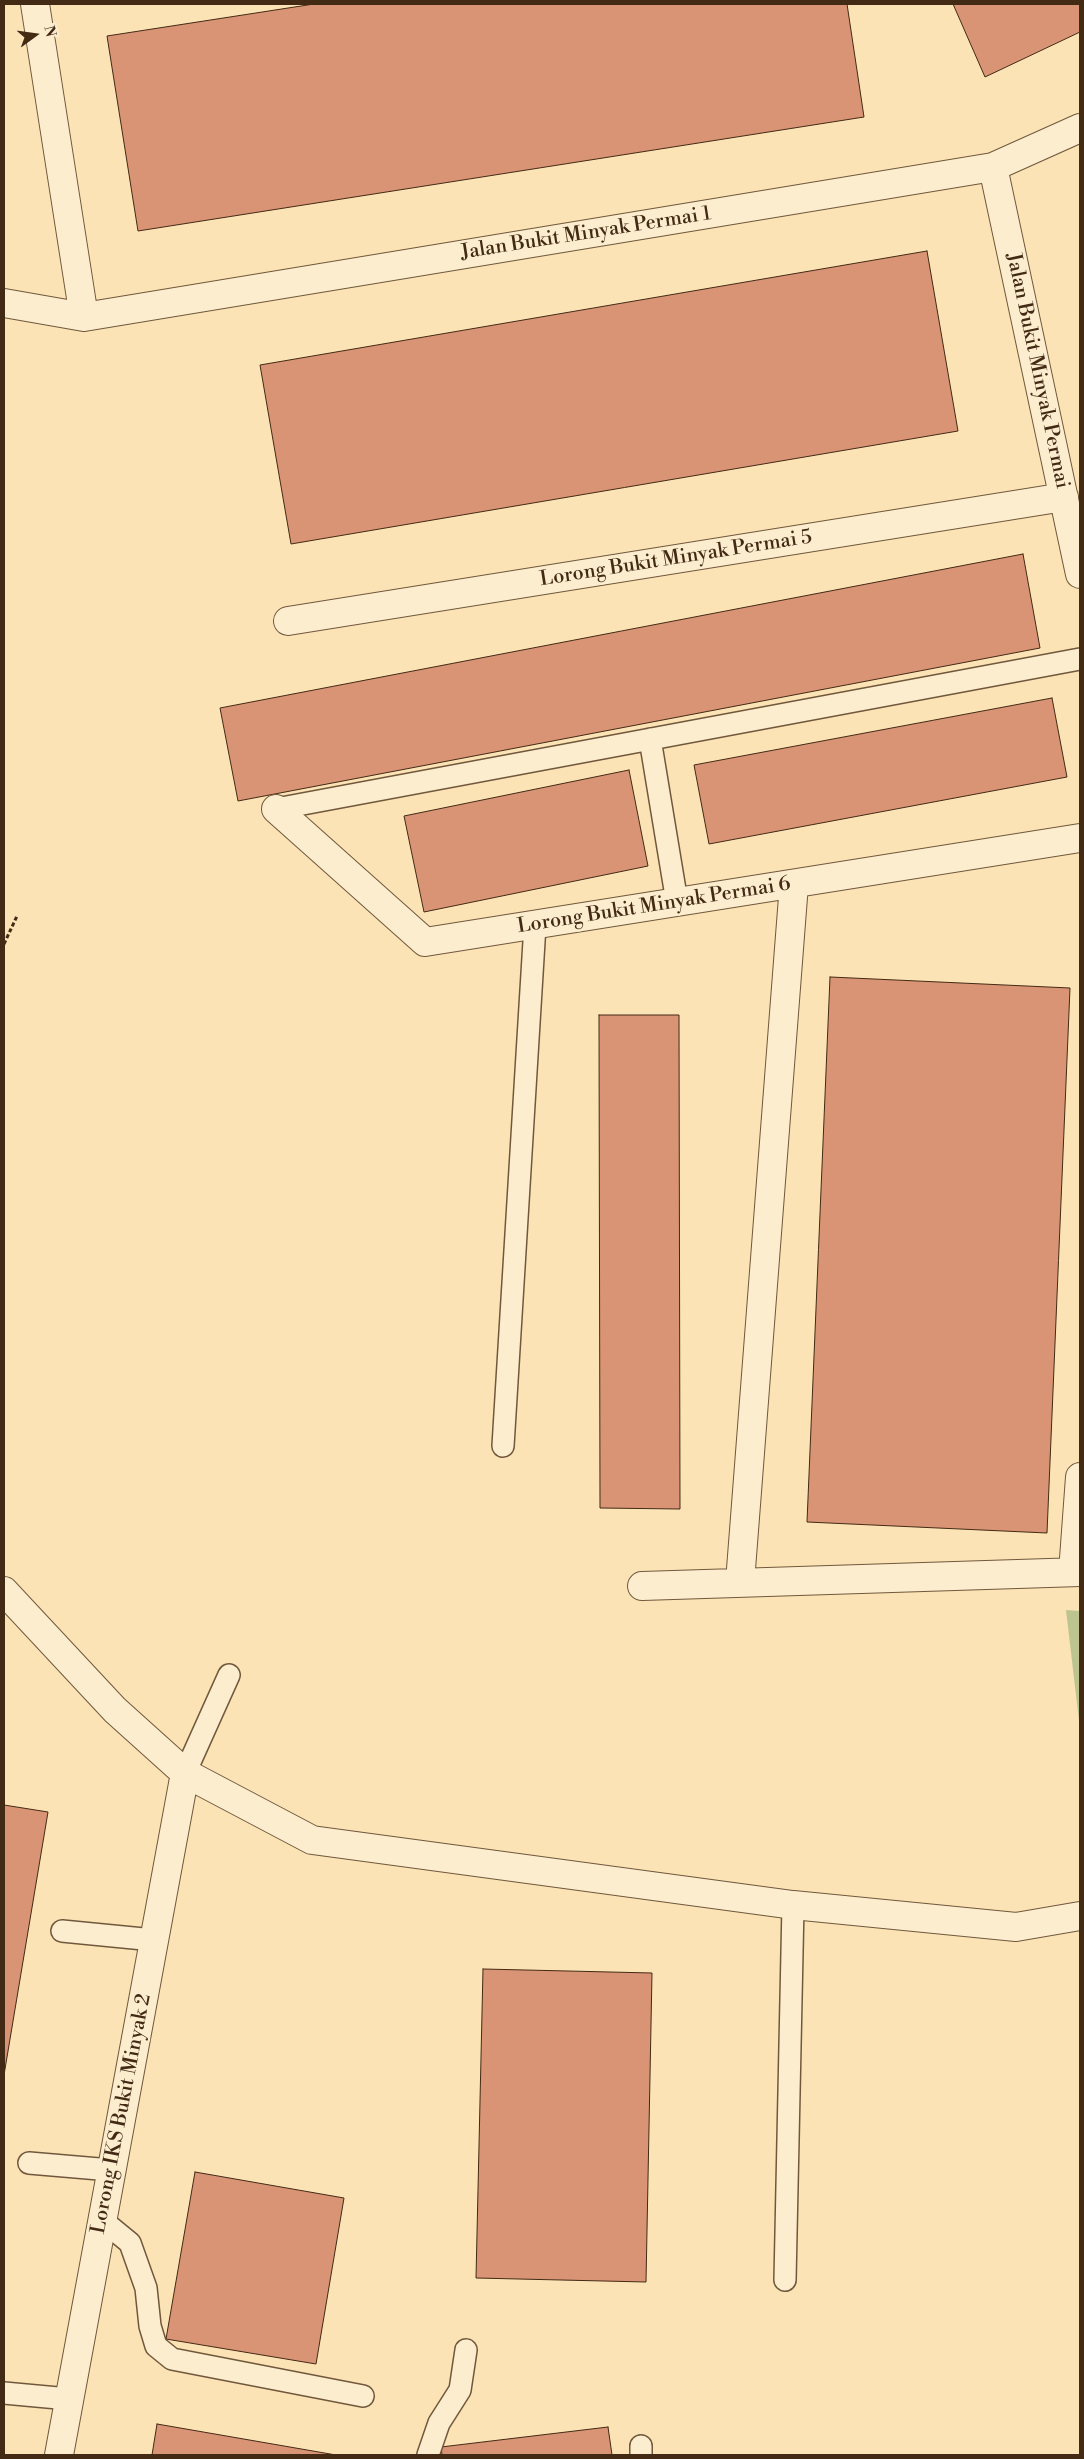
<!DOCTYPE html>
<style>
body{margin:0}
#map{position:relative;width:1084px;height:2459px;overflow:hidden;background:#fbe3b5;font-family:"Libre Bodoni",serif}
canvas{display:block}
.frame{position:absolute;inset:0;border:5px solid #432a14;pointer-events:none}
.north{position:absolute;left:10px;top:10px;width:50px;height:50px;-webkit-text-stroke:4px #fcedcf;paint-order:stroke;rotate:76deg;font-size:14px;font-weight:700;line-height:20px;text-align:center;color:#432a14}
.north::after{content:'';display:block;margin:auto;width:18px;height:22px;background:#432a14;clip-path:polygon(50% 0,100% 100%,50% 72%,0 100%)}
</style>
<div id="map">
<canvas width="1084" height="2459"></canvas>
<div class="frame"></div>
<div class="north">N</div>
</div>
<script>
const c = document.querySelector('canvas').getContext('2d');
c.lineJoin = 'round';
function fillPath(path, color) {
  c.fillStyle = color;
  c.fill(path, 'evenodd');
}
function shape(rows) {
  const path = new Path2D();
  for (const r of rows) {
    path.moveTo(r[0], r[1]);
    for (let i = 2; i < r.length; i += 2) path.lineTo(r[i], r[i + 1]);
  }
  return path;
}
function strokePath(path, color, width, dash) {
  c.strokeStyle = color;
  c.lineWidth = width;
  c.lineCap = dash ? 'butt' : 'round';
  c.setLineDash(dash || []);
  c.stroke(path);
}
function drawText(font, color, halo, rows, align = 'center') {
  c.font = font + ' "Libre Bodoni",serif';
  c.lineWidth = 4.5;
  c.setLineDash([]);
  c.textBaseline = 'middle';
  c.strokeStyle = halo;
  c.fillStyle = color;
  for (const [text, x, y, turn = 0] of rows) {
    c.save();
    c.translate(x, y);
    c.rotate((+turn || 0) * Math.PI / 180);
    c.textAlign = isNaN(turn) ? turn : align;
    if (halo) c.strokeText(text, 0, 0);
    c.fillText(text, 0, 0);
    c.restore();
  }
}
fillPath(shape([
 [1066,1610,1080,1611,1080,1729]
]), '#bcc48f');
const building = shape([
 [314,4,847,4,864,117,138,231,107,36,314,4],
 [953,4,1080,4,1080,32,985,77,953,4],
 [927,251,958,431,291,544,260,365,927,251],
 [1023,554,1040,648,238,801,220,708,1023,554],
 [1052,698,1067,777,709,844,694,765,1052,698],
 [629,770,648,866,424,912,404,816,629,770],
 [830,977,1070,988,1047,1533,807,1522,830,977],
 [599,1015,679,1015,680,1509,600,1508,599,1015],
 [4,1805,48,1812,4,2075,4,1805],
 [483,1969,652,1973,646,2282,476,2278,483,1969],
 [195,2172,344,2198,316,2364,166,2339,195,2172],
 [157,2424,336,2455,152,2455,157,2424],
 [608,2427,612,2455,442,2455,441,2447,608,2427]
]);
fillPath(building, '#d99375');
strokePath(building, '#432a14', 1);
const lane = shape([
 [650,739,677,902],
 [276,809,1080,659],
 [503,1446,535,925],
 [185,1773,229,1675],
 [62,1931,154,1940],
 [29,2163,111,2170],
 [102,2220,130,2243,146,2288,150,2326,156,2346,172,2359,363,2396],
 [785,2280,793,1905],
 [4,2393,69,2399],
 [641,2446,641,2455],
 [428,2455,439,2423,460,2390,466,2350]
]);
const street = shape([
 [35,4,84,317],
 [993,167,1080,574],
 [4,303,84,317,993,167,1080,128],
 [288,621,1064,497],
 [276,809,425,942,1080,838],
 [1073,1572,1080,1477],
 [740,1582,794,884],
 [642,1586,1080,1572],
 [4,1591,115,1710,185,1773,312,1840,793,1905,1016,1927,1080,1916],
 [59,2455,185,1773]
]);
strokePath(lane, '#71583c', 24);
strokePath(street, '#71583c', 30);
strokePath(shape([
 [4,944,17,916]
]), '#432a14', 3, [4, 2.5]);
strokePath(lane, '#fcedcf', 21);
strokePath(street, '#fcedcf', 28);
drawText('20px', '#432a14', '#fcedcf', [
 ["Jalan Bukit Minyak Permai 1",586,234,-9],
 ["Jalan Bukit Minyak Permai",1037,371,78],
 ["Lorong Bukit Minyak Permai 5",676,559,-9],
 ["Lorong Bukit Minyak Permai 6",654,906,-9],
 ["Lorong IKS Bukit Minyak 2",122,2114,-79]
]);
</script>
